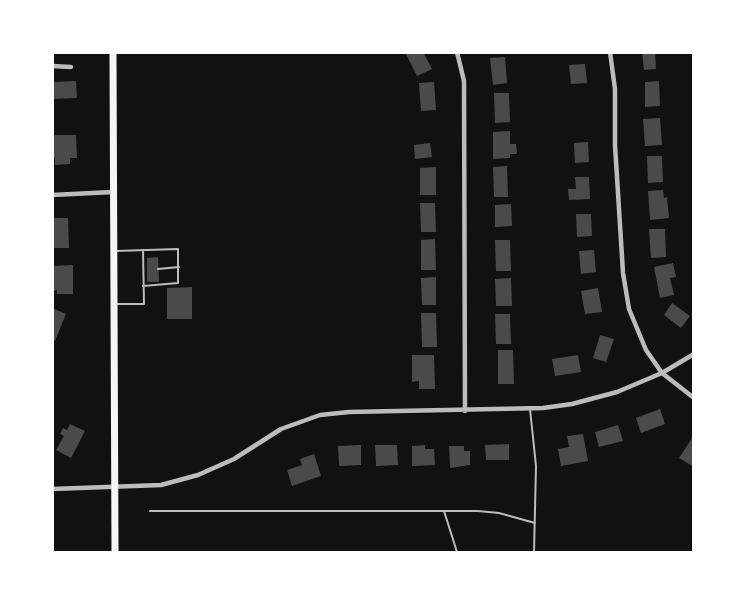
<!DOCTYPE html>
<style>
body{margin:0}
#map{position:relative;width:746px;height:605px;overflow:hidden;background:#111;font-family:Ubuntu,sans-serif}
canvas{display:block}
.frame{position:absolute;inset:0;border:54px solid #fff;pointer-events:none}
</style>
<div id="map">
<canvas width="746" height="605"></canvas>
<div class="frame"></div>
</div>
<script>
const c = document.querySelector('canvas').getContext('2d');
c.lineJoin = 'round';
function fillPath(path, color) {
  c.fillStyle = color;
  c.fill(path, 'evenodd');
}
function shape(rows) {
  const path = new Path2D();
  for (const r of rows) {
    path.moveTo(r[0], r[1]);
    for (let i = 2; i < r.length; i += 2) path.lineTo(r[i], r[i + 1]);
  }
  return path;
}
function strokePath(path, color, width, dash) {
  c.strokeStyle = color;
  c.lineWidth = width;
  c.lineCap = dash ? 'butt' : 'round';
  c.setLineDash(dash || []);
  c.stroke(path);
}
fillPath(shape([
 [405,52,423,52,432,69,417,76],
 [642,52,655,52,656,69,644,70],
 [505,57,507,83,493,85,490,58],
 [585,64,587,83,571,84,569,65],
 [76,81,77,98,52,99,52,82],
 [659,81,660,106,645,107,645,82],
 [434,82,436,110,421,111,419,83],
 [494,93,509,93,510,122,495,123],
 [660,118,662,145,645,146,643,119],
 [510,131,510,144,516,144,517,154,510,154,510,158,493,159,493,132],
 [52,135,76,135,77,158,70,158,70,164,55,165,55,158,52,158],
 [588,142,589,162,575,163,574,143],
 [430,143,432,157,415,159,414,145],
 [647,156,662,156,663,182,648,183],
 [507,166,508,197,494,197,493,167],
 [436,167,436,195,420,195,420,168],
 [575,177,589,177,590,199,569,200,568,189,576,189],
 [663,190,664,198,667,197,669,218,650,220,648,191],
 [420,203,435,203,436,232,421,232],
 [511,204,512,226,495,227,495,205],
 [576,214,591,214,592,236,577,237],
 [52,218,68,218,69,248,52,248],
 [649,229,665,229,666,257,651,258],
 [435,239,436,270,421,270,421,240],
 [495,240,510,240,511,271,496,271],
 [594,250,596,272,581,274,579,251],
 [158,257,159,282,147,282,147,258],
 [673,263,676,277,670,278,674,295,660,298,654,267],
 [73,265,73,294,57,294,57,290,52,291,52,266],
 [436,277,436,305,422,305,421,278],
 [511,278,512,306,496,306,495,279],
 [192,287,192,319,167,319,167,288],
 [598,288,602,312,585,314,581,291],
 [672,303,690,316,681,328,664,315],
 [52,308,66,314,55,341,52,340],
 [421,313,436,313,437,347,422,347],
 [495,314,510,314,511,344,496,344],
 [600,335,614,339,606,362,593,358],
 [498,350,513,350,514,384,498,384],
 [412,355,434,355,435,389,419,389,419,381,412,382],
 [578,355,581,372,555,376,552,359],
 [660,409,665,424,641,433,636,418],
 [70,424,85,431,71,458,56,450,64,436,60,434,63,428,67,430],
 [618,425,623,441,599,447,595,432],
 [583,434,588,461,561,466,558,449,569,447,567,436],
 [694,435,694,467,679,458],
 [509,444,509,460,486,460,485,445],
 [361,445,361,465,339,466,338,446],
 [375,445,397,445,398,465,376,466],
 [425,445,425,449,434,449,435,465,412,466,412,446],
 [449,446,464,446,464,451,470,451,470,465,450,468],
 [314,454,321,476,292,486,287,470,302,465,300,459]
]), '#4a4a4a');
strokePath(shape([
 [116,251,178,249,178,283,143,286],
 [158,269,179,267],
 [117,304,144,304,143,250],
 [530,409,536,466,534,552],
 [150,511,478,511,499,513,535,523],
 [444,511,457,552]
]), '#bcbcbc', 2);
strokePath(shape([
 [457,52,464,81,465,411],
 [610,52,615,89,615,145,623,273,629,309,646,350,662,373,694,398],
 [52,66,71,67],
 [52,195,113,192],
 [52,489,161,485,198,475,234,459,281,429,320,415,349,412,543,408,572,404,617,392,662,373,694,354]
]), '#bcbcbc', 4.5);
strokePath(shape([
 [113,52,115,552]
]), '#f5f5f5', 7);
</script>
